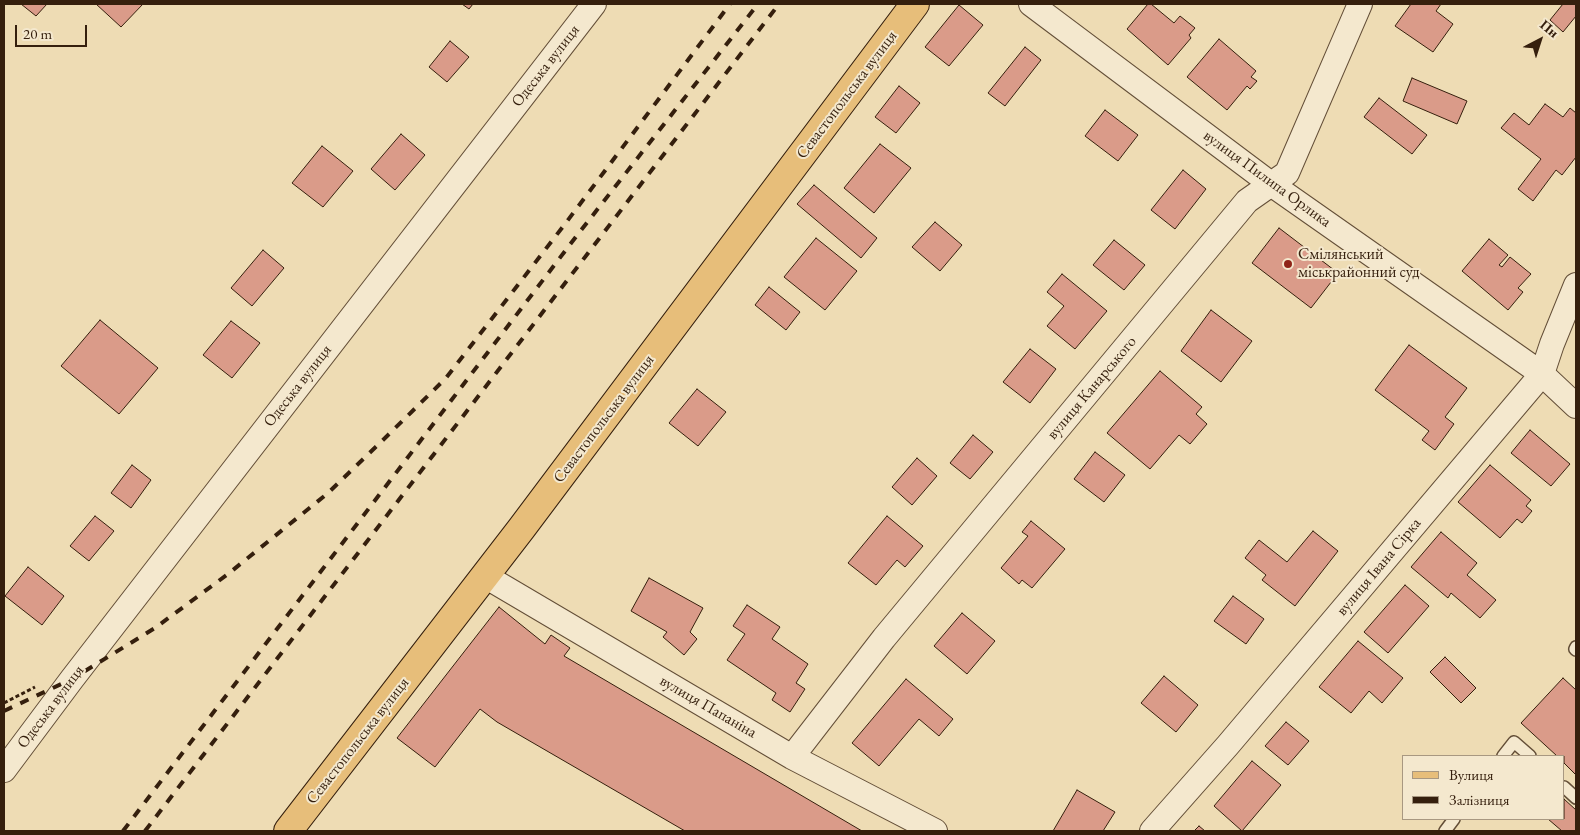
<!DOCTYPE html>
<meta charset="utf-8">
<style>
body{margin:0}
#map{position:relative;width:1580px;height:835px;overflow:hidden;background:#eedcb4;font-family:"EB Garamond",serif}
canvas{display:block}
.frame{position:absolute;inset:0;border:5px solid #351f0d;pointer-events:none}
.legend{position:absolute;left:1402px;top:755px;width:162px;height:65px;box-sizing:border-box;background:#f4e8ce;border:1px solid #a89881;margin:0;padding:6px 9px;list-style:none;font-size:15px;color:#351f0d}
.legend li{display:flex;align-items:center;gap:10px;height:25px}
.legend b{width:25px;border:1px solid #a89881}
.north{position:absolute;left:1515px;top:15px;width:50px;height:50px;-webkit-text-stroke:4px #f4e8ce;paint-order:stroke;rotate:40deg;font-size:14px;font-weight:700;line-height:20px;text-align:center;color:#351f0d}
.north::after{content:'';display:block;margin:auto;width:18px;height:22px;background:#351f0d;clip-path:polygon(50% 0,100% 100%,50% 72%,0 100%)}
.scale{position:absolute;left:15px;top:25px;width:72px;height:22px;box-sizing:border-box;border:2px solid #351f0d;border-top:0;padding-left:6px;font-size:15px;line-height:18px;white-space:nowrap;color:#351f0d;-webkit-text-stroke:4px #f4e8ce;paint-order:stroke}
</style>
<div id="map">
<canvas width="1580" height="835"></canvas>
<div class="frame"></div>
<ul class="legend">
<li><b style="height:6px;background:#e7be7a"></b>Вулиця</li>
<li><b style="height:6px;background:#351f0d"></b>Залізниця</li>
</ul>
<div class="north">Пн</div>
<div class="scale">20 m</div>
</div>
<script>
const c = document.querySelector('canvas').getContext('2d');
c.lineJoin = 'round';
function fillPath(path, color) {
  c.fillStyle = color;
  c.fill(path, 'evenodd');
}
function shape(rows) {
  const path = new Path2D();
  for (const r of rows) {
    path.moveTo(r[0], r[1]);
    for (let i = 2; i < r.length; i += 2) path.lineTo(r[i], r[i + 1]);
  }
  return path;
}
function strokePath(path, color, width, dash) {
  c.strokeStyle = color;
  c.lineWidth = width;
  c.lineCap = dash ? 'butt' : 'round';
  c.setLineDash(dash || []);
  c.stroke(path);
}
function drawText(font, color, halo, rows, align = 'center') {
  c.font = font + ' "EB Garamond",serif';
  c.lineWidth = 4;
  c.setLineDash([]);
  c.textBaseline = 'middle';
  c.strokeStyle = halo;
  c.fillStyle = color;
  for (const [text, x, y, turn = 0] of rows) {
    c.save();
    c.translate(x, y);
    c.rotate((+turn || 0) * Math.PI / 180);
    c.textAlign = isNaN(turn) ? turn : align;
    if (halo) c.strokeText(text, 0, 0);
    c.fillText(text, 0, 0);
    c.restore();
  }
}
const building = shape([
 [21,4,47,4,36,16,21,4],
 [96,4,143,4,121,27,96,4],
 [462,4,473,4,469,9,462,4],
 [1148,4,1151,4,1174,23,1180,16,1195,28,1189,35,1191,38,1168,65,1127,29,1148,4],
 [1411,4,1441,4,1436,11,1453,24,1433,52,1395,26,1411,4],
 [1563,4,1576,4,1576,16,1563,32,1550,20,1563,4],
 [959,5,983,25,949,66,925,47,959,5],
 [1219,39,1256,71,1251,77,1257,81,1250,89,1247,86,1227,110,1187,77,1219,39],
 [450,41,469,57,447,82,429,67,450,41],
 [1025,47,1041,60,1005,106,988,93,1025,47],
 [1412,78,1467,101,1457,124,1403,101,1412,78],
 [899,86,920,103,896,133,875,117,899,86],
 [1379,98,1427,135,1412,154,1364,117,1379,98],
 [1545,104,1563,117,1570,108,1576,113,1576,157,1562,175,1556,170,1533,201,1518,189,1541,159,1501,128,1514,113,1529,125,1545,104],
 [1105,110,1138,135,1118,161,1085,136,1105,110],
 [401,134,425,155,395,190,371,169,401,134],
 [880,144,911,168,874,213,844,188,880,144],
 [322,146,353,171,323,207,292,183,322,146],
 [1183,170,1206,189,1175,229,1151,210,1183,170],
 [814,185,877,238,861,258,797,204,814,185],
 [935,222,962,245,940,271,912,247,935,222],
 [1279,228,1338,273,1311,308,1252,263,1279,228],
 [816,238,857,271,825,310,784,277,816,238],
 [1489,239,1508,255,1499,265,1502,267,1510,257,1531,274,1518,288,1523,292,1508,310,1462,271,1489,239],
 [1114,240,1145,265,1124,290,1093,265,1114,240],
 [263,250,284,268,252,306,231,288,263,250],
 [1062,274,1107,311,1075,349,1047,326,1064,306,1047,292,1062,274],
 [769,287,800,312,786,330,755,305,769,287],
 [1211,310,1252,341,1221,382,1181,351,1211,310],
 [100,320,158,368,119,414,61,366,100,320],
 [231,321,260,343,232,378,203,355,231,321],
 [1409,345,1467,388,1445,417,1454,424,1435,450,1422,440,1429,431,1375,390,1409,345],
 [1030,349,1056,369,1030,403,1003,382,1030,349],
 [1160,371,1202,407,1196,414,1207,424,1190,444,1179,435,1150,469,1107,433,1160,371],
 [697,389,726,412,698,446,669,423,697,389],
 [1530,430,1570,464,1551,486,1511,453,1530,430],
 [973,435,993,452,970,479,950,463,973,435],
 [1095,452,1125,475,1104,502,1074,479,1095,452],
 [917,458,937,476,912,505,892,487,917,458],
 [132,465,151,480,131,508,111,493,132,465],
 [1490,465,1531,500,1526,506,1532,511,1522,523,1517,519,1500,538,1458,502,1490,465],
 [95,516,114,531,89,561,70,546,95,516],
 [887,516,923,546,905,567,897,560,876,585,848,563,887,516],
 [1031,521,1065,549,1032,588,1022,580,1019,584,1001,568,1028,536,1022,532,1031,521],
 [1313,531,1338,551,1295,606,1262,580,1266,575,1245,558,1259,540,1287,562,1313,531],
 [1441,532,1477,563,1467,575,1496,600,1480,618,1451,593,1448,598,1411,567,1441,532],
 [28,567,64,596,42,625,5,596,28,567],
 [649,578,703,608,690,632,697,639,684,655,663,637,667,632,631,611,649,578],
 [1405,585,1429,606,1388,653,1364,632,1405,585],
 [1233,596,1264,619,1246,644,1214,621,1233,596],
 [747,605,780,627,772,639,808,664,796,683,805,689,790,712,772,700,776,693,727,660,745,634,733,626,747,605],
 [499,607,545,644,551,635,570,648,564,656,862,831,685,831,497,722,480,709,435,767,397,738,499,607],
 [962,613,995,641,967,674,934,646,962,613],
 [1358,641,1403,678,1382,703,1369,691,1351,713,1319,687,1358,641],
 [1445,657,1476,688,1461,703,1430,672,1445,657],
 [1164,676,1198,705,1176,732,1141,703,1164,676],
 [1563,678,1576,690,1576,775,1564,763,1564,756,1557,756,1521,723,1563,678],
 [906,679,953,719,939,736,919,719,879,766,852,743,906,679],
 [1286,722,1309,741,1288,765,1265,746,1286,722],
 [1252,761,1281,785,1242,831,1214,806,1252,761],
 [1077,790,1115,812,1103,831,1053,831,1077,790],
 [1564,799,1576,810,1576,831,1562,831,1548,819,1564,819,1564,799],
 [1199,826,1205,831,1194,831,1199,826]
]);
fillPath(building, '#da9b89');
strokePath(building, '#351f0d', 1);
const service = shape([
 [1576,647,1575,649,1576,650],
 [1503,756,1514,742,1530,756],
 [1564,787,1576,798],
 [1445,831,1454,819]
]);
const minor = shape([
 [1031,4,1271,184,1542,374,1576,406],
 [485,576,792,757,935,831],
 [792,757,884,638,1247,201,1287,173,1360,4],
 [4,770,72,679,594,4],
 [1152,831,1228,745,1542,374,1552,344,1576,285]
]);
const primary = shape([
 [288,831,521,529,915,4]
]);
strokePath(service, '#634e37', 14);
strokePath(minor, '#634e37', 26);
strokePath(primary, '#351f0d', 30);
strokePath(shape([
 [4,703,35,687]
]), '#351f0d', 3, [4, 2.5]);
strokePath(service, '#f4e8ce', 11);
strokePath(minor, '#f4e8ce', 24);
strokePath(primary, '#e7be7a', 28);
strokePath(shape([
 [4,711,72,679,155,628,228,574,328,493,383,440,446,378,565,224,730,4],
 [123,831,575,238,758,4],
 [145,831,779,4]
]), '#351f0d', 4, [9, 9]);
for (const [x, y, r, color] of [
 [1288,264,5,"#8f2418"]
]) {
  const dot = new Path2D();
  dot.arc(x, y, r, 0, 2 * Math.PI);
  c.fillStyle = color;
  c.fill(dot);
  strokePath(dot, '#f4e8ce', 2);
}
drawText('16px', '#351f0d', '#f4e8ce', [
 ["Одеська вулиця",546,66,-52],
 ["Севастопольська вулиця",847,95,-53],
 ["вулиця Пилипа Орлика",1267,179,36],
 ["Одеська вулиця",298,386,-52],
 ["вулиця Канарського",1092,388,-50],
 ["Севастопольська вулиця",604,419,-53],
 ["вулиця Івана Сірка",1379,567,-50],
 ["Одеська вулиця",51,707,-53],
 ["вулиця Папаніна",708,707,30],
 ["Севастопольська вулиця",358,741,-52]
]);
drawText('16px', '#351f0d', '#f4e8ce', [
 ["Смілянський",1298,255],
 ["міськрайонний суд",1298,273]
], 'left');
</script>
